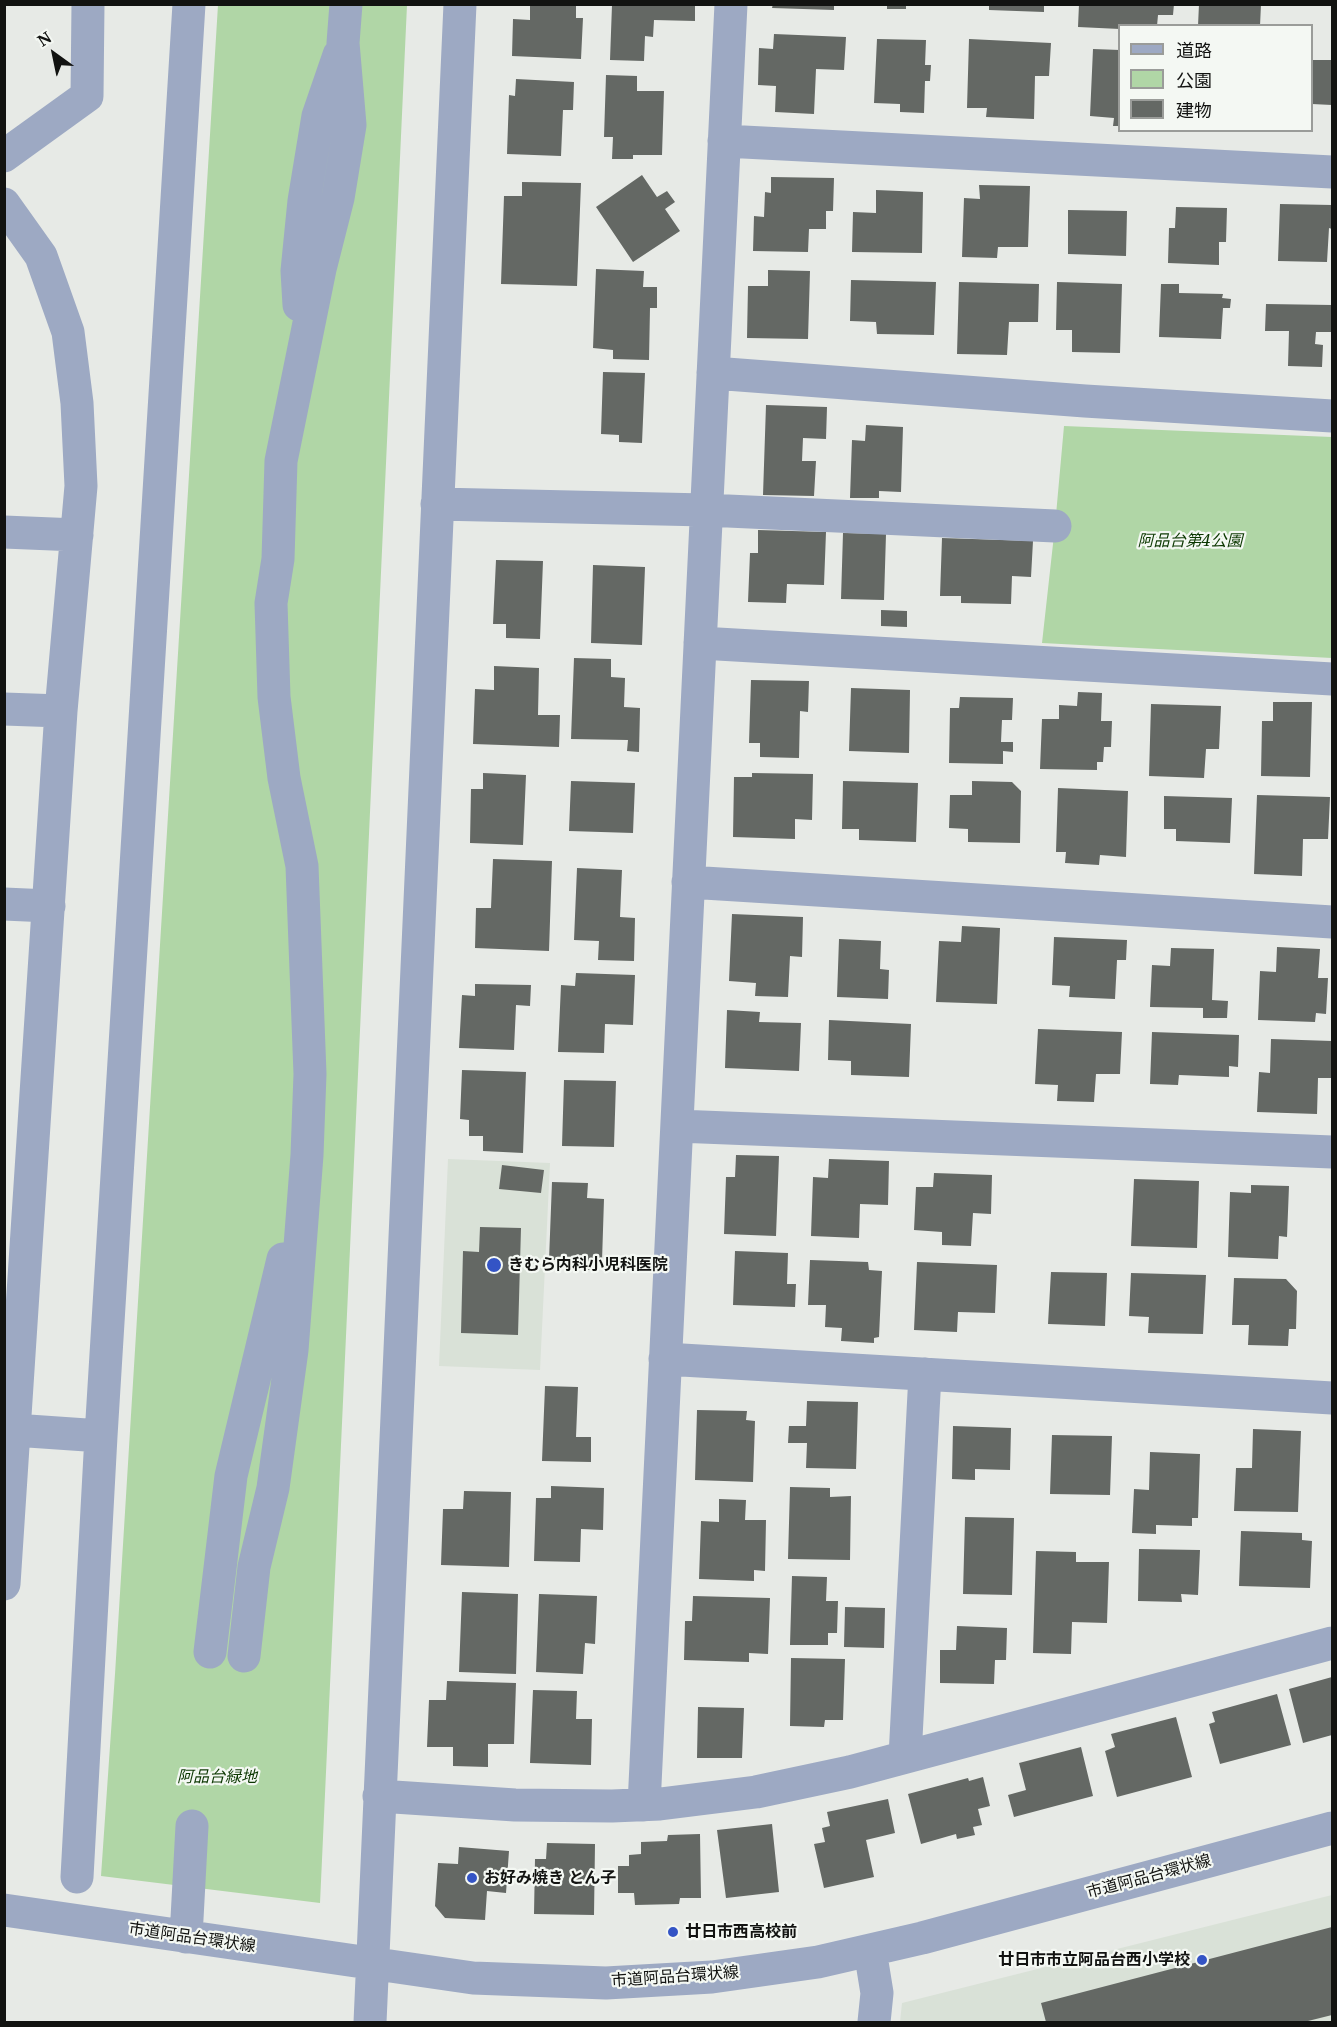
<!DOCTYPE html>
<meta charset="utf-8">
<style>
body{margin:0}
#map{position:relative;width:1337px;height:2027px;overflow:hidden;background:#e7eae6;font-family:"Noto Serif","Noto Sans JP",serif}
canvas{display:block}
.frame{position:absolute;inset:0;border:6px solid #121311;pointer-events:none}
.legend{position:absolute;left:1118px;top:24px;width:195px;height:108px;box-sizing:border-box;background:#f4f8f3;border:2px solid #9a9c99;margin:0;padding:8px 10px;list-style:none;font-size:18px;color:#121311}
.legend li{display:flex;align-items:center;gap:12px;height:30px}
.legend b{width:30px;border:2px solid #9a9c99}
.north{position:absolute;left:24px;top:24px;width:60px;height:60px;-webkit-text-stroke:4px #f4f8f3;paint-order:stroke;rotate:327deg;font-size:16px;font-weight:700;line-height:24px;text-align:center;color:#121311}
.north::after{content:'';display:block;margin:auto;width:21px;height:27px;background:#121311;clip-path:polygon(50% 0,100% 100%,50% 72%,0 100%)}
</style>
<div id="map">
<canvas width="1337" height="2027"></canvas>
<div class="frame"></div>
<ul class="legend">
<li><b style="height:8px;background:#9da9c3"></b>道路</li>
<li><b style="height:16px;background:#b0d6a6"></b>公園</li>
<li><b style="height:16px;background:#646864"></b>建物</li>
</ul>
<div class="north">N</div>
</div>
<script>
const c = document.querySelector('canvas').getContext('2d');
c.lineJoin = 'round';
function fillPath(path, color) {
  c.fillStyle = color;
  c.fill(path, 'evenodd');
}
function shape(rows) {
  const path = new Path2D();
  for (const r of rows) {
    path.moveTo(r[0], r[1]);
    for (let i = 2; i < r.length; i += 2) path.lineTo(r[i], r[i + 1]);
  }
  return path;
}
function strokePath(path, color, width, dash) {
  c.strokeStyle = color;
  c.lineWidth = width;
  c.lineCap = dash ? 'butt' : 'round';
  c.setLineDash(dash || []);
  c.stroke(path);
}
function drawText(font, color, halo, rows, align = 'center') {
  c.font = font + ' "Noto Serif","Noto Sans JP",serif';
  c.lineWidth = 4.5;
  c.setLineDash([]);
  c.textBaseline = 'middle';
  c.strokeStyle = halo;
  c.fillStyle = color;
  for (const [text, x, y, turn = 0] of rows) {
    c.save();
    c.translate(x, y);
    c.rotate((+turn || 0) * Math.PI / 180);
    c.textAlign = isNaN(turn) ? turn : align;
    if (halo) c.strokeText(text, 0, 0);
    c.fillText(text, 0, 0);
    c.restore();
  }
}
fillPath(shape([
 [448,1159,550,1163,540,1370,439,1366],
 [1332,1895,1332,2022,900,2022,902,2003]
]), '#d9e1d7');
fillPath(shape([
 [218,5,407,5,320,1903,101,1876,115,1674],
 [1064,426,1332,437,1332,658,1042,643,1055,526]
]), '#b0d6a6');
fillPath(shape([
 [530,4,576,4,576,18,583,18,581,59,512,56,513,19,530,20],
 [773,4,834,4,834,10,772,8],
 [887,4,906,4,906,9,887,9],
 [989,4,1044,4,1044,12,989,10],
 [1079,4,1174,4,1173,15,1158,15,1157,26,1120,26,1120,29,1078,27],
 [1199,4,1261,4,1260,26,1198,26],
 [612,5,695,5,695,21,654,20,653,37,645,36,644,61,610,60],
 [774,34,846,37,844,70,816,69,814,114,775,112,776,86,758,85,759,48,773,49],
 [877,39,926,40,925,65,931,65,930,81,925,81,924,113,900,112,900,104,874,103],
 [969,39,1051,43,1049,76,1035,76,1034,119,986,117,987,108,967,108],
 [1093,49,1120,50,1120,126,1113,126,1114,118,1090,116],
 [1312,60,1332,60,1332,105,1312,104],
 [606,75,637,76,637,91,664,91,662,155,633,155,633,159,612,159,613,137,604,137],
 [516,79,574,82,573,110,563,110,561,156,507,154,509,95,515,96],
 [642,175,657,197,667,191,675,202,665,209,680,231,633,262,596,207],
 [771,177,834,178,833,211,826,211,826,229,809,229,808,252,753,251,754,216,764,217,765,192,771,193],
 [522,182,581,183,577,286,501,284,504,196,522,196],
 [979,185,1030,186,1028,247,998,247,997,258,962,257,964,198,980,199],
 [876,190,923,192,922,253,852,252,853,212,876,213],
 [1280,204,1332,205,1332,229,1329,228,1327,262,1278,261],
 [1176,207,1227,208,1226,242,1219,242,1219,265,1168,263,1169,228,1175,228],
 [1068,210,1127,211,1126,256,1068,254],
 [596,269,644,271,643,287,657,287,657,308,650,308,649,360,613,359,613,350,593,348],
 [768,270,810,271,808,339,747,338,748,286,768,286],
 [851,280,936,282,934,335,877,334,876,322,850,321],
 [959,282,1039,284,1038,322,1009,322,1007,355,957,354],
 [1057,282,1122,284,1120,353,1072,352,1072,330,1056,330],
 [1161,284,1179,284,1179,293,1223,294,1222,298,1231,299,1230,308,1223,308,1221,339,1159,337],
 [1266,304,1332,305,1332,332,1316,332,1315,344,1323,345,1322,367,1288,366,1289,331,1265,331],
 [603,372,645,373,642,443,619,442,619,435,601,434],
 [766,405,827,407,826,439,803,438,802,461,816,461,814,496,763,495],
 [866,425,903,427,901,492,879,491,879,498,850,498,852,440,865,441],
 [758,530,826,532,824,585,787,584,786,603,748,602,750,553,758,553],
 [843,533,886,534,884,600,841,599],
 [942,538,1033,541,1031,577,1012,576,1011,604,961,603,961,596,940,596],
 [496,560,543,561,540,639,506,638,506,624,493,624],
 [593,565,645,567,642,645,591,643],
 [881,610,907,611,907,627,881,626],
 [574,658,611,659,611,677,625,678,624,707,640,708,639,752,627,751,628,740,571,739],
 [494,666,539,668,538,715,560,715,559,747,473,744,475,689,494,690],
 [751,680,809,681,808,712,800,711,799,758,760,757,760,743,749,743],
 [851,688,910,690,909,753,849,751],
 [1078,692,1102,693,1101,721,1112,721,1111,747,1104,747,1103,762,1097,762,1097,770,1040,769,1042,719,1059,719,1059,705,1077,706],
 [960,697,1013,698,1012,720,1002,720,1001,742,1013,742,1013,752,1003,751,1003,764,949,763,950,708,959,708],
 [1273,702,1312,702,1310,777,1261,776,1262,721,1273,721],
 [1151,704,1221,706,1219,749,1206,749,1204,778,1149,776],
 [483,773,526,775,523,845,470,843,471,789,483,789],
 [752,773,813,774,812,820,795,819,795,839,733,837,734,777,752,777],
 [571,781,635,783,633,833,569,831],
 [843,781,918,783,916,842,859,840,859,829,842,829],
 [972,781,1012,782,1021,791,1020,843,968,842,968,829,949,828,950,795,972,795],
 [1058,788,1128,791,1126,857,1100,855,1099,865,1065,863,1066,852,1056,852],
 [1257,795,1330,797,1328,839,1303,839,1302,876,1254,874],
 [1164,796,1232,798,1230,843,1176,841,1176,829,1164,829],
 [493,859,552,861,549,951,475,948,476,908,491,908],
 [577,868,622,870,620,917,635,918,634,961,598,960,599,941,574,940],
 [732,914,803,917,802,957,790,956,788,997,755,996,756,983,729,981],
 [962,926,1000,928,997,1004,936,1002,939,941,961,942],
 [1054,937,1127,940,1126,960,1117,960,1115,999,1069,997,1070,986,1052,985],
 [839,939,881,941,880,969,889,970,888,999,837,997],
 [1277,947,1320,949,1318,978,1328,978,1326,1014,1316,1013,1315,1022,1258,1020,1260,971,1276,972],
 [1171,948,1214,949,1212,1000,1228,1001,1227,1018,1203,1018,1203,1008,1150,1007,1152,965,1170,966],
 [576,973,635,975,633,1025,605,1024,604,1053,558,1052,561,985,575,986],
 [475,984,531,985,530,1006,516,1005,514,1050,459,1048,462,995,475,996],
 [727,1010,760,1012,759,1022,801,1023,799,1071,725,1068],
 [829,1020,911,1024,909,1077,851,1075,851,1061,828,1060],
 [1038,1029,1122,1032,1120,1074,1096,1074,1094,1102,1057,1101,1058,1085,1035,1084],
 [1152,1032,1239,1035,1238,1067,1229,1066,1229,1077,1179,1075,1178,1085,1150,1084],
 [1271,1039,1332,1041,1332,1078,1318,1078,1317,1114,1257,1112,1259,1072,1270,1073],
 [462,1070,526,1072,523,1153,483,1151,483,1136,469,1136,469,1120,460,1119],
 [564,1080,616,1081,614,1147,562,1146],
 [736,1155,779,1156,776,1236,724,1234,726,1177,735,1177],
 [829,1159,889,1161,888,1205,860,1204,859,1238,811,1236,813,1177,828,1178],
 [502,1165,544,1170,541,1193,499,1189],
 [934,1173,992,1175,991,1214,973,1213,971,1246,942,1245,942,1232,914,1230,916,1187,933,1187],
 [1134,1179,1199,1181,1197,1248,1131,1246],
 [552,1182,588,1183,587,1198,604,1199,602,1261,591,1261,590,1270,574,1269,574,1260,549,1260],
 [1251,1185,1289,1186,1287,1237,1279,1236,1278,1259,1228,1257,1230,1192,1251,1193],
 [480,1227,521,1228,518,1335,461,1333,463,1251,479,1252],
 [735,1251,788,1253,787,1284,796,1284,795,1307,733,1305],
 [810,1260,868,1262,869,1270,882,1271,879,1337,874,1338,874,1343,841,1341,842,1328,825,1327,826,1305,808,1305],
 [917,1262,997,1265,995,1313,958,1312,957,1332,914,1330],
 [1051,1272,1107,1273,1105,1326,1048,1324],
 [1131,1273,1206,1275,1203,1334,1148,1333,1149,1317,1129,1316],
 [1234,1278,1286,1279,1297,1291,1296,1329,1289,1329,1288,1346,1248,1345,1249,1325,1232,1325],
 [545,1386,578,1387,576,1437,591,1437,591,1462,542,1461],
 [807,1401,858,1402,856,1469,806,1468,807,1443,788,1443,789,1426,806,1426],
 [697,1410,747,1411,746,1420,755,1421,753,1482,695,1480],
 [953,1426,1011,1428,1010,1470,975,1469,975,1480,952,1479],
 [1253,1429,1301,1431,1298,1512,1234,1511,1236,1468,1252,1468],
 [1052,1435,1112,1436,1110,1495,1050,1494],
 [1150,1452,1200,1454,1198,1518,1192,1518,1192,1526,1156,1525,1156,1534,1132,1533,1134,1489,1149,1490],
 [551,1486,604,1488,603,1530,581,1529,580,1562,534,1561,536,1498,551,1498],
 [790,1487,830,1488,830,1497,851,1496,850,1560,788,1559],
 [464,1491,511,1492,509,1567,441,1565,443,1509,463,1509],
 [719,1499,746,1500,745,1520,766,1520,765,1571,754,1570,754,1581,699,1579,701,1521,719,1522],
 [965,1517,1014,1518,1012,1595,963,1594],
 [1241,1531,1302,1533,1302,1540,1312,1541,1310,1588,1239,1586],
 [1139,1549,1200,1550,1198,1595,1181,1594,1182,1602,1138,1601],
 [1036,1551,1076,1552,1076,1562,1109,1562,1107,1623,1072,1622,1071,1654,1033,1653],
 [792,1576,827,1577,826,1601,838,1601,837,1633,828,1633,828,1645,790,1645],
 [462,1592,518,1594,516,1674,459,1672],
 [539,1594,597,1596,595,1644,585,1643,583,1674,536,1672],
 [693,1596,770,1598,768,1654,749,1653,749,1662,684,1660,685,1621,692,1621],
 [845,1607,885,1608,884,1648,844,1647],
 [957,1626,1007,1628,1006,1660,995,1660,994,1684,940,1683,940,1650,956,1650],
 [791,1658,845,1659,843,1720,825,1720,824,1727,790,1726],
 [1332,1677,1332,1735,1303,1743,1289,1689],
 [447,1681,516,1683,514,1744,488,1744,488,1767,453,1766,453,1747,427,1747,429,1700,446,1700],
 [533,1690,577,1691,576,1719,592,1719,591,1765,530,1763],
 [1277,1694,1291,1745,1220,1764,1209,1724,1215,1722,1212,1712],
 [698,1707,744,1708,742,1758,697,1758],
 [1176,1717,1192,1777,1117,1797,1105,1751,1115,1747,1111,1734],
 [1081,1747,1093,1796,1014,1817,1008,1795,1026,1790,1019,1763],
 [983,1777,990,1806,978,1809,982,1825,973,1827,975,1835,957,1839,956,1834,921,1844,908,1794,968,1778,969,1781],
 [888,1799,895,1833,866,1840,874,1877,824,1888,814,1844,825,1842,822,1828,830,1826,827,1812],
 [772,1824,779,1892,726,1898,717,1830],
 [700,1834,701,1898,680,1898,679,1904,635,1905,634,1893,618,1893,618,1866,629,1866,629,1855,641,1854,641,1842,667,1841,668,1835],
 [547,1843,595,1844,594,1915,534,1914,535,1859,546,1859],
 [459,1847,509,1851,506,1893,487,1891,485,1920,445,1918,435,1906,438,1863,458,1864],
 [1332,1927,1332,2015,1304,2022,1046,2022,1041,2003]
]), '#646864');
strokePath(shape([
 [724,141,1332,172],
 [4,156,87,96,88,4],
 [4,204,41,256,68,332,77,403,81,486,61,711,4,1584],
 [299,305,297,271,304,201,318,116,339,55],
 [713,373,1085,401,1332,416],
 [437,504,706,510,1055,526],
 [4,532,77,535],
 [700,643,1332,679],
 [4,709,61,711],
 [688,882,1332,922],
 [4,904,49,906],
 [677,1126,1332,1152],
 [665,1359,1332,1398],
 [14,1430,101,1436],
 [210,1652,231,1476,283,1259],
 [244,1656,254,1567,273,1488,292,1350,307,1155,310,1074,302,866,284,778,274,697,271,603,278,559,281,461,320,269,338,198,350,125,343,43,346,4],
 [905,1757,925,1374],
 [379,1796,515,1805,612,1806,660,1804,756,1792,850,1772,1332,1643],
 [644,1805,731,4],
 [77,1877,101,1436,189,4],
 [4,1910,473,1978,606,1983,712,1977,818,1962,922,1938,1332,1828],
 [186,1937,192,1826],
 [870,1950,877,1993,874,2022],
 [370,2022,460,4]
]), '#9da9c3', 33);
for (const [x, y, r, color] of [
 [494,1265,8,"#3454c5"],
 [472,1878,6,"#3454c5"],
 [673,1932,6,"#3454c5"],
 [1202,1960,6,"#3454c5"]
]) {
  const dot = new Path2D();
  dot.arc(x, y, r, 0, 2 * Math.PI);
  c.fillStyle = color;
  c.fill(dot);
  strokePath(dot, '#f4f8f3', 2);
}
drawText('italic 16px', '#0b3700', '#f4f8f3', [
 ["阿品台第4公園",1190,541],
 ["阿品台緑地",217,1777]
]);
drawText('bold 16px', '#121311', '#f4f8f3', [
 ["きむら内科小児科医院",508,1265],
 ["お好み焼き とん子",484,1878],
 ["廿日市西高校前",685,1932],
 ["廿日市市立阿品台西小学校",1190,1960,"right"]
], 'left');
drawText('16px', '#121311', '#f4f8f3', [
 ["市道阿品台環状線",1149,1877,-15],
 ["市道阿品台環状線",192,1938,8],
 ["市道阿品台環状線",675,1977,-4]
]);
</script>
